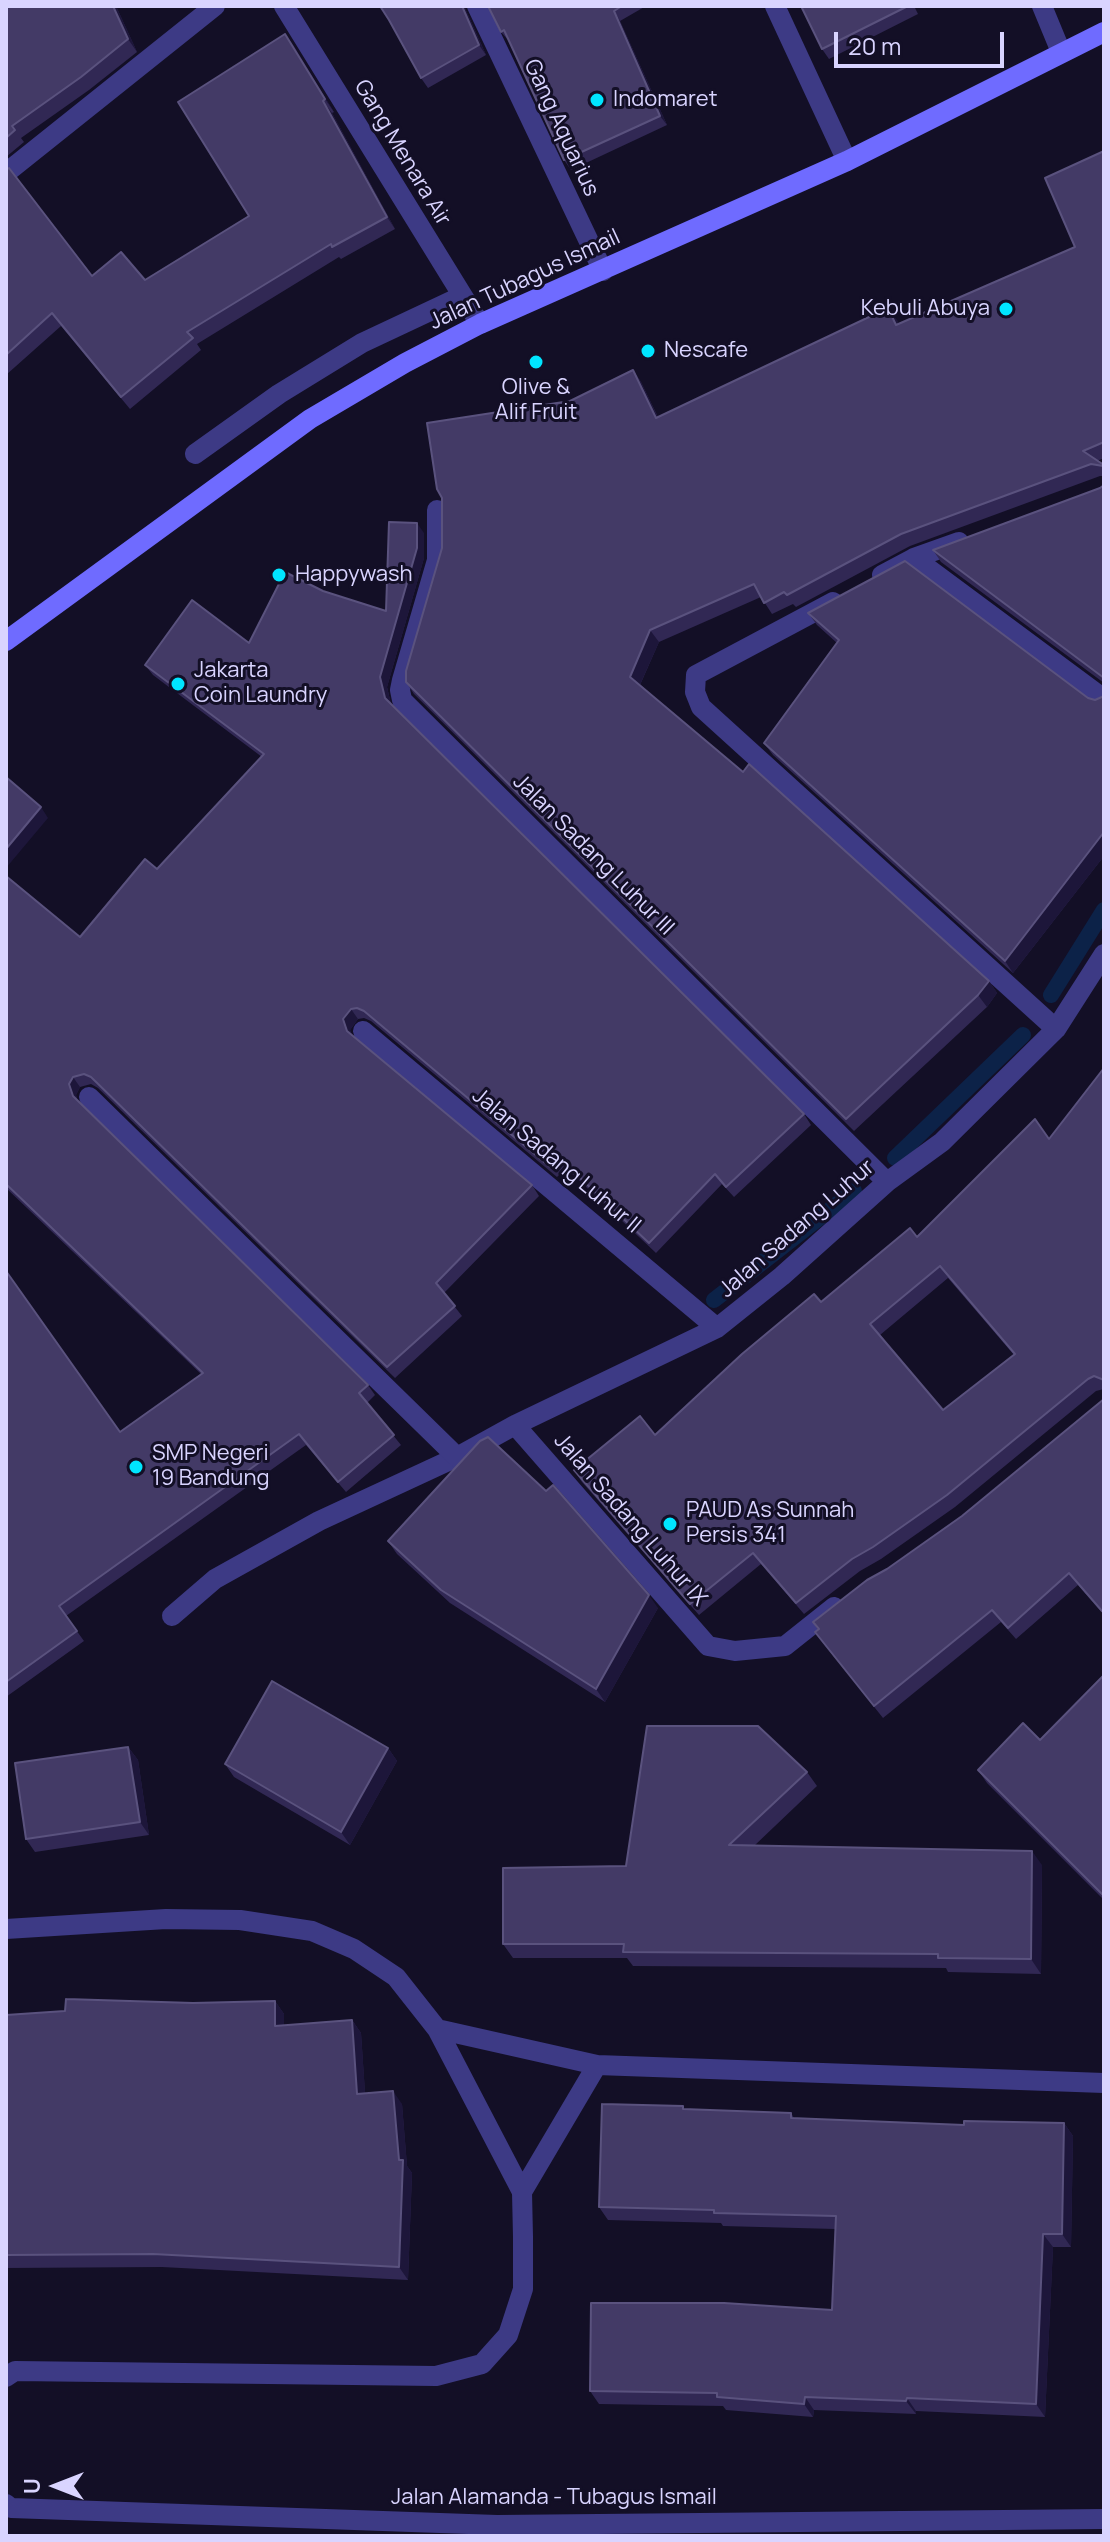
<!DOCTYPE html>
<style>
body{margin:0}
#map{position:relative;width:1110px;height:2542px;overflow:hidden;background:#130f26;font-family:Manrope,sans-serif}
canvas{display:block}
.frame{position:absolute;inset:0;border:8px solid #d9d4ff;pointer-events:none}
.north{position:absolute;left:16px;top:2446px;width:80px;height:80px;-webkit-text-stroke:6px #130f26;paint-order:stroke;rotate:270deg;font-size:22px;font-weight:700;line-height:32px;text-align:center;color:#d9d4ff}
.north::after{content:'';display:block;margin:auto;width:28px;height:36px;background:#d9d4ff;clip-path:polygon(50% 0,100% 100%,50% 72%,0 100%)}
.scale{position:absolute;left:834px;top:32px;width:170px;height:36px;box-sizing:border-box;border:4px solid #d9d4ff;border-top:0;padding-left:10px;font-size:24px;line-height:28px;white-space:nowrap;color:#d9d4ff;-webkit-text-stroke:6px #130f26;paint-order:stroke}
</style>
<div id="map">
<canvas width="1110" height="2542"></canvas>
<div class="frame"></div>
<div class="north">U</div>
<div class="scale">20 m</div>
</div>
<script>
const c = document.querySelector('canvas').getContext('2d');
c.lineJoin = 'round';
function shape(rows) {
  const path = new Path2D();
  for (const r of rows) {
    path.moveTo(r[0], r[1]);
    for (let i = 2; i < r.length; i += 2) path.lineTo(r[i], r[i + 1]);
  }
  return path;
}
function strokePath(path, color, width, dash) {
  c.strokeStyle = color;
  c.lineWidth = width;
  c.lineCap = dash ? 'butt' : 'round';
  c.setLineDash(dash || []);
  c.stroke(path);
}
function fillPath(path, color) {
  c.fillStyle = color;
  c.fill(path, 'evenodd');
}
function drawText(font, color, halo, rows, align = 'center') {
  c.font = font + ' Manrope,sans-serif';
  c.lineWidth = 6;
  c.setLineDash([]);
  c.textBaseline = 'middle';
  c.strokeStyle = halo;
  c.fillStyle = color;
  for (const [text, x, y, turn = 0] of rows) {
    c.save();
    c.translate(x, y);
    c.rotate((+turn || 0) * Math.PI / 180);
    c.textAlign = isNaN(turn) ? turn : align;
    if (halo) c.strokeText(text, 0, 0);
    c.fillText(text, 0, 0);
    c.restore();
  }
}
strokePath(shape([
 [1051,995,1104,910],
 [895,1158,1023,1035],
 [714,1300,854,1191]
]), '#0c2248', 16);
strokePath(shape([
 [172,1616,215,1579,319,1521,457,1457]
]), '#3d3a85', 20);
strokePath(shape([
 [284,6,480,324],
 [477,6,603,271],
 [775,6,847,161],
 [1042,6,1061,52],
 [6,173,215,6],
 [195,454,279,394,362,343,462,296],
 [437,510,437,560,402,680,400,690,402,700,887,1182],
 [914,558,1104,699],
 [882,575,914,558,959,542],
 [833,602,696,675,695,692,701,707,1056,1029],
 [363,1031,717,1328],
 [89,1097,457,1457,515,1425,717,1328,782,1276,887,1182,942,1142,1056,1029,1104,954],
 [515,1425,708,1646,735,1651,785,1646,834,1607],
 [6,1929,166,1919,240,1920,312,1931,354,1949,396,1977,437,2029,522,2192,523,2237,523,2289,508,2335,482,2364,436,2376,15,2371,6,2377],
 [437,2029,597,2065,1104,2083],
 [522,2192,597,2065],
 [6,2504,11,2508,497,2525,1104,2519]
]), '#3d3a85', 20);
strokePath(shape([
 [6,641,310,419,405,363,480,324,847,161,1104,32]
]), '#6f6bff', 20);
fillPath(shape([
 [6,6,116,6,137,52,89,90,21,138,24,142,6,157],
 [380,6,464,6,486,55,428,88,421,78,389,20],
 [488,6,646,6,620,21,667,125,571,170,564,160,509,41,501,32],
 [801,6,914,6,918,14,829,59,822,49],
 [285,34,334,112,332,113,395,229,341,259,339,257,197,344,201,350,130,409,61,326,6,375,6,170,92,276,145,280,249,216],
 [1104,151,1104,458,1097,461,1104,465,1104,476,1100,476,910,546,796,607,793,604,772,614,761,597,659,642,640,685,989,981,997,993,987,1007,854,1131,414,694,406,682,570,401,633,370,641,382,658,417,897,320,898,324,1075,247],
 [1104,485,1104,683,941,562,933,550,1100,488],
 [424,533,424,558,387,687,391,704,804,1114,811,1125,734,1197,722,1184,656,1253,566,1168,557,1177,371,1021,364,1018,358,1019,350,1030,352,1035,532,1185,539,1196,444,1293,462,1316,395,1378,98,1088,91,1084,80,1087,76,1095,78,1102,368,1385,375,1395,367,1403,401,1445,346,1492,306,1445,66,1616,84,1641,6,1697,6,1271,120,1432,201,1374,6,1188,6,876,80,937,157,869,262,757,153,675,145,665,249,643,323,591,386,611],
 [808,613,1095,700,1104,696,1104,856,1013,973,773,755,764,743,837,643,817,625],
 [1104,1068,1104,1389,1096,1391,955,1507,881,1559,860,1571,804,1614,761,1564,699,1615,582,1482,574,1470,655,1435,821,1302,917,1237,1049,1139],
 [948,1278,1014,1355,943,1410,880,1335],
 [1104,1399,1104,1615,1078,1585,1016,1639,1001,1622,883,1718,824,1644,815,1632,818,1630,813,1622,962,1516],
 [388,1541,658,1608,605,1702,450,1603,397,1554],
 [1104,1675,1104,1900,987,1783,978,1770,1040,1740],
 [128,1747,138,1760,149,1835,35,1852,26,1839],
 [388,1748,397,1761,350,1845,234,1777,225,1764],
 [807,1772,817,1786,754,1846,1042,1865,1041,1974,948,1972,946,1968,633,1966,627,1958,513,1958,503,1944,626,1866],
 [275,2001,284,2014,284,2026,352,2020,361,2033,365,2093,402,2104,407,2166,412,2173,408,2280,162,2267,6,2268,6,2015,193,2003],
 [686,2109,791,2113,794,2118,964,2125,1064,2123,1073,2136,1071,2247,1053,2247,1045,2417,916,2411,916,2414,814,2410,813,2417,726,2410,723,2406,599,2404,590,2391,832,2310,835,2229,723,2226,721,2223,608,2220,599,2207]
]), '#312854');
fillPath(shape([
 [113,6,116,6,137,52,128,39],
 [462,6,464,6,486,55,479,45],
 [614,11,620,21,667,125,660,116],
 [285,34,294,46,334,112,325,99],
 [323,101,332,113,395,229,387,217],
 [888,308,897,320,904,337,896,325],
 [633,370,641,382,664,430,656,418],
 [417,523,424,533,424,558,387,687,392,709,385,698,380,677],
 [650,630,659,642,638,689,630,677],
 [41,807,48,818,6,868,6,849],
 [1104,832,1104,856,1013,973,1005,961],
 [989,981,997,993,987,1007,978,995],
 [351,1009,358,1019,350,1030,355,1041,347,1031,343,1019],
 [73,1077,80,1087,76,1095,80,1106,73,1096,69,1084],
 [649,1595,658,1608,605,1702,596,1689],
 [128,1747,138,1760,149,1835,140,1822],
 [388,1748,397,1761,350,1845,341,1832],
 [1032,1851,1042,1865,1041,1974,1031,1959],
 [275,2001,284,2014,284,2039,275,2026],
 [352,2020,361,2033,366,2107,357,2094],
 [393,2091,402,2104,407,2166,412,2173,408,2280,399,2267,399,2160],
 [1064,2123,1073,2136,1071,2247,1062,2234],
 [1043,2234,1053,2247,1045,2417,1036,2404],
 [805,2397,814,2410,813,2417,804,2404],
 [907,2398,916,2411,916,2414,906,2401]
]), '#1d163a');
const building = shape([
 [6,6,113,6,128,39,81,77,12,126,15,130,6,138,6,6],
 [380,6,462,6,479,45,421,78,389,20,380,6],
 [488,6,622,6,614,11,660,116,564,160,504,30,501,32,488,6],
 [801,6,908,6,822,49,801,6],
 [285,34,325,99,323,101,387,217,332,247,331,244,187,332,193,338,121,397,52,313,6,355,6,170,9,168,92,276,121,252,145,280,249,216,178,102,285,34],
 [1104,151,1104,442,1083,451,1104,465,1104,467,1103,466,1091,464,901,534,787,595,784,592,764,603,754,584,650,630,630,677,743,772,749,764,989,981,978,995,846,1119,406,682,406,671,442,548,442,498,437,489,427,423,570,401,633,370,656,418,888,308,896,325,1075,247,1045,178,1104,151],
 [1104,485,1104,678,933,550,1100,488,1104,485],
 [389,522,417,523,417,548,380,677,385,698,804,1114,726,1187,715,1174,649,1243,559,1158,550,1167,364,1011,357,1008,351,1009,343,1019,347,1031,532,1185,436,1283,455,1306,387,1367,91,1077,84,1074,73,1077,69,1084,73,1096,368,1385,359,1393,394,1435,338,1482,299,1434,59,1606,77,1631,6,1682,6,1271,120,1432,203,1373,6,1184,6,876,80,937,145,859,157,869,264,754,145,665,192,600,249,643,285,572,323,591,386,611,389,522],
 [905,561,1088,698,1095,700,1104,696,1104,832,1005,961,764,743,839,640,808,613,905,561],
 [6,777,41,807,6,849,6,777],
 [1104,1068,1104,1380,1094,1376,1088,1379,947,1495,873,1547,852,1559,796,1603,753,1553,690,1604,574,1470,640,1416,655,1435,742,1354,814,1294,821,1302,910,1228,917,1237,1035,1119,1049,1139,1104,1068],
 [940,1266,1015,1354,943,1410,870,1324,940,1266],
 [1104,1399,1104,1609,1102,1611,1069,1573,1008,1628,992,1610,874,1706,815,1632,819,1629,813,1622,867,1580,887,1569,962,1516,1104,1399],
 [488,1437,546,1491,553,1485,649,1595,596,1689,441,1590,388,1541,480,1441,488,1437],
 [1104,1675,1104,1896,978,1770,1023,1723,1040,1740,1104,1675],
 [272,1681,388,1748,341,1832,225,1764,272,1681],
 [647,1726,758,1726,807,1772,729,1845,1032,1851,1031,1959,938,1958,938,1954,623,1952,624,1944,503,1944,503,1868,626,1866,647,1726],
 [128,1747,140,1822,26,1839,15,1763,128,1747],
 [66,1999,193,2003,275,2001,275,2026,352,2020,357,2094,393,2091,399,2160,403,2160,399,2267,153,2254,6,2255,6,2015,65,2011,66,1999],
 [602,2104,683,2106,683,2109,791,2113,791,2118,964,2125,964,2121,1064,2123,1062,2234,1043,2234,1036,2404,907,2398,906,2401,805,2397,804,2404,717,2397,717,2393,590,2391,591,2303,724,2303,832,2310,836,2216,714,2213,714,2210,599,2207,602,2104]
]);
fillPath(building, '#433a66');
strokePath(building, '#5a527e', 2);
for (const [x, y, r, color] of [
 [597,100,8,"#00e5ff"],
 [1006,309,8,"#00e5ff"],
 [648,351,8,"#00e5ff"],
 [536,362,8,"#00e5ff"],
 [279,575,8,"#00e5ff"],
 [178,684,8,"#00e5ff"],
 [136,1467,8,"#00e5ff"],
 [670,1524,8,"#00e5ff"]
]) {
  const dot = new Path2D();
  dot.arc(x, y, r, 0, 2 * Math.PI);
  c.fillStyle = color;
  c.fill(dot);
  strokePath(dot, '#130f26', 3);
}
drawText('22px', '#d9d4ff', '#130f26', [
 ["Indomaret",613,100],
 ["Kebuli Abuya",990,309,"right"],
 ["Nescafe",664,351],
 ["Olive &",536,388,"center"],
 ["Alif Fruit",536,413,"center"],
 ["Happywash",295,575],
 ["Jakarta",194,671],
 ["Coin Laundry",194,696],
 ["SMP Negeri",152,1454],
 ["19 Bandung",152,1479],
 ["PAUD As Sunnah",686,1511],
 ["Persis 341",686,1536]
], 'left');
drawText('22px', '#d9d4ff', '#130f26', [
 ["Gang Aquarius",561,128,65],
 ["Gang Menara Air",402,153,59],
 ["Jalan Tubagus Ismail",525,280,-25],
 ["Jalan Sadang Luhur III",593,855,45],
 ["Jalan Sadang Luhur II",556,1161,40],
 ["Jalan Sadang Luhur",797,1229,-41],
 ["Jalan Sadang Luhur IX",630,1520,49],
 ["Jalan Alamanda - Tubagus Ismail",554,2498]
]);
</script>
